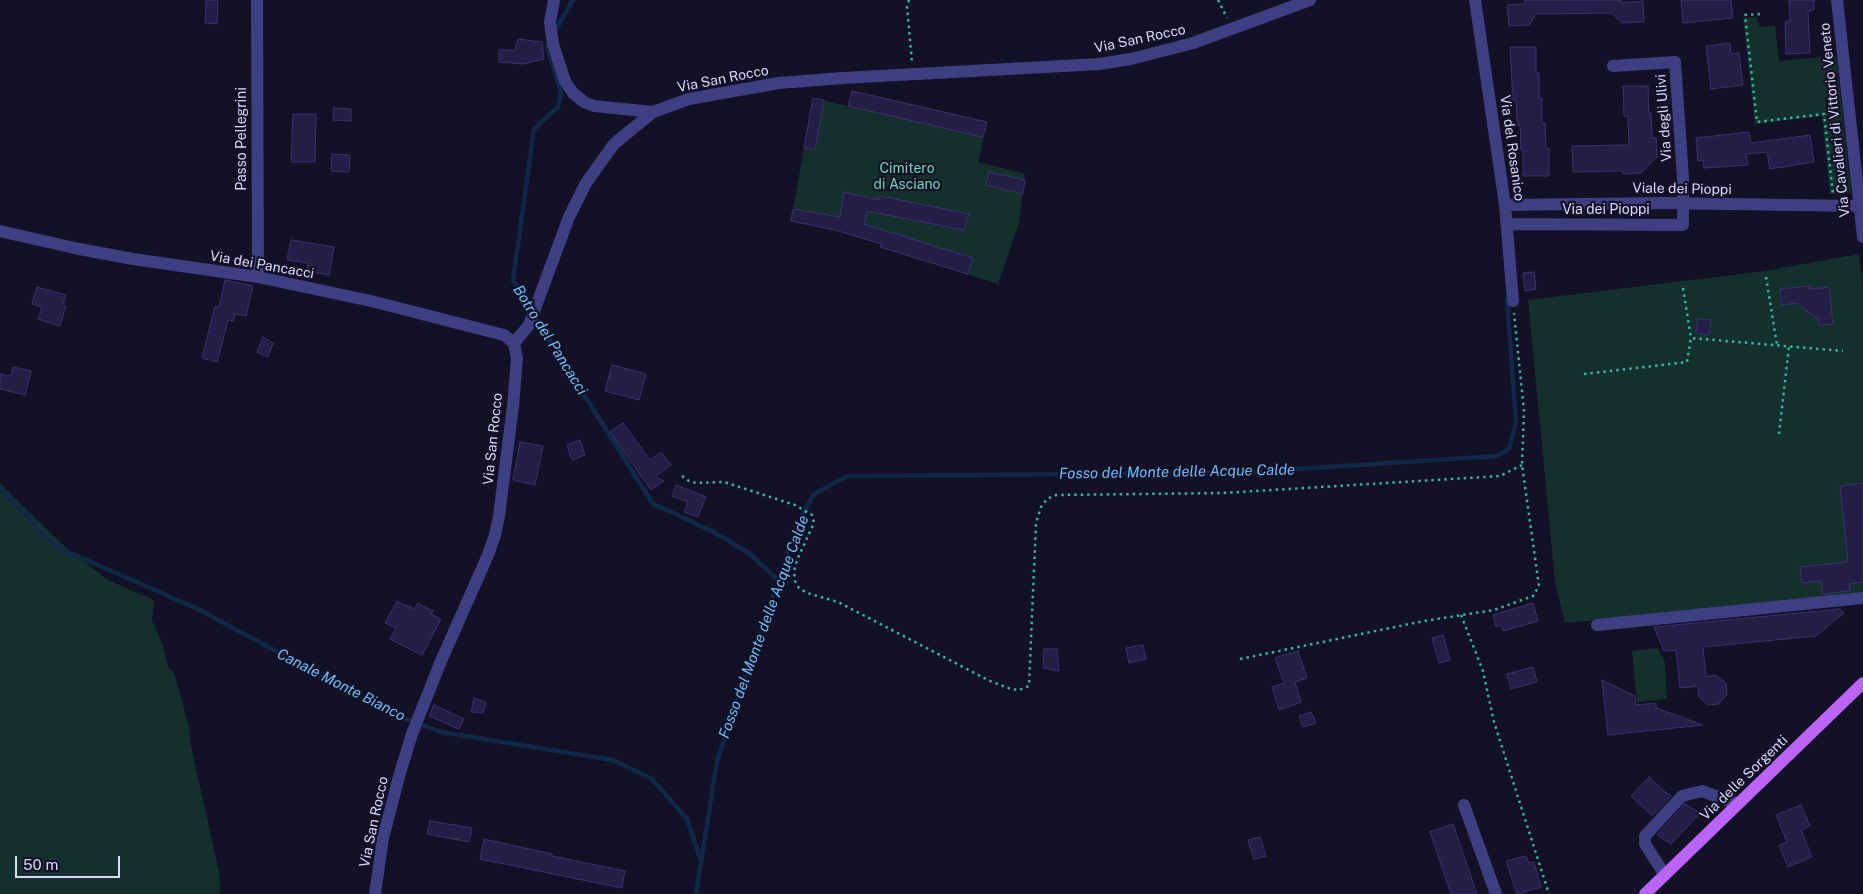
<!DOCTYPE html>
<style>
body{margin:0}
#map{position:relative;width:1863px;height:894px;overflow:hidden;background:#131126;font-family:"Public Sans",sans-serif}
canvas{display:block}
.scale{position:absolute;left:15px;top:856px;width:105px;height:22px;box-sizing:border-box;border:2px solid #dad8fd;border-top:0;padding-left:6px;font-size:15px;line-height:18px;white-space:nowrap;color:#dad8fd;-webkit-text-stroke:4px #131126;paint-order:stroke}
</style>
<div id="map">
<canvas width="1863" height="894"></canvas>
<div class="scale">50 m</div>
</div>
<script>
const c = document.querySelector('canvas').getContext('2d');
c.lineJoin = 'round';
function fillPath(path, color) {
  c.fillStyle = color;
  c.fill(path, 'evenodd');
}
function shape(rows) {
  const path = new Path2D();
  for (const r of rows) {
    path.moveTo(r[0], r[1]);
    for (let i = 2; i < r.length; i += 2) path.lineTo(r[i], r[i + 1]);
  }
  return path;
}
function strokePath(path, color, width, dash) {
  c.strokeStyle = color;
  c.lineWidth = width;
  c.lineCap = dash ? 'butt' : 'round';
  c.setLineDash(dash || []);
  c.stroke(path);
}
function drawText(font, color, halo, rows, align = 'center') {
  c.font = font + ' "Public Sans",sans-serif';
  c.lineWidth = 4.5;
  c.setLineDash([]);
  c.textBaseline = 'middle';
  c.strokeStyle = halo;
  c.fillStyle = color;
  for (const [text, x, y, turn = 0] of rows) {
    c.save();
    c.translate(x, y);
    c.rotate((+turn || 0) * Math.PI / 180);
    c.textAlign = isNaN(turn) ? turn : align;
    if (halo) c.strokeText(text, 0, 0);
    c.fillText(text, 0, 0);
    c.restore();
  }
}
fillPath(shape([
 [1757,17,1759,27,1775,26,1779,61,1836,56,1851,193,1830,194,1822,116,1755,124,1743,18],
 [852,91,987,122,978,162,1025,174,1019,223,998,284,880,247,881,244,835,230,791,221,813,98,848,106],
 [1859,254,1863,289,1863,595,1565,623,1555,581,1528,300,1765,271],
 [0,483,63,545,108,580,154,600,152,620,163,645,168,667,174,673,189,727,191,746,220,876,220,894,0,894],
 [1658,648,1665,663,1667,699,1637,702,1632,651]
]), '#14302d');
strokePath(shape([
 [555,31,573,0],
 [531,310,513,280,534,129,558,107,561,92,547,46,549,43],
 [535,317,653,504,710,530,749,553,779,581],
 [0,489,31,519,41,533,59,548,198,609,392,714,441,732,613,760,652,779,687,819,701,861],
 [696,894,717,761,795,531,813,495,847,476,1235,473,1497,456,1509,449,1516,423,1507,299]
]), '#112949', 4.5);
const building = shape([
 [206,0,218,0,217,24,205,23,206,0],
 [1525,0,1621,0,1621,3,1643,1,1644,22,1622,23,1612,13,1536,14,1529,25,1509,26,1507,5,1525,4,1525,0],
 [1681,0,1731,0,1733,18,1683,23,1681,0],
 [1789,0,1814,0,1814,10,1808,11,1810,53,1786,54,1785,21,1790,21,1789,0],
 [518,39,542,42,544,59,523,64,499,62,499,50,515,50,518,39],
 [1730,43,1731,54,1739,53,1743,85,1711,89,1706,46,1730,43],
 [1510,47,1536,47,1536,73,1539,73,1539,98,1542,98,1542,123,1545,123,1546,149,1549,148,1549,176,1523,176,1523,150,1521,150,1520,125,1517,125,1516,100,1513,100,1510,47],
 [1623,86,1648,86,1649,113,1651,113,1652,138,1656,138,1657,157,1641,173,1623,174,1623,171,1573,172,1572,146,1629,145,1628,116,1624,116,1623,86],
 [852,91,987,122,983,137,848,106,852,91],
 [813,98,824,100,815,150,804,148,813,98],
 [334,108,351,109,351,121,333,120,334,108],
 [293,114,316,114,315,162,291,162,293,114],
 [1749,132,1751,143,1810,135,1814,162,1770,169,1767,152,1746,154,1748,165,1704,168,1703,160,1698,161,1696,138,1749,132],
 [332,154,350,155,349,172,331,171,332,154],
 [989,172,1025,180,1023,194,986,185,989,172],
 [844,192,879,200,880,196,969,214,964,230,867,211,864,224,973,258,968,274,880,247,882,244,835,230,791,221,793,209,840,217,844,192],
 [291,240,334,247,329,275,307,271,308,263,287,260,291,240],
 [1534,272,1536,289,1525,291,1523,273,1534,272],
 [225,280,253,286,246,316,235,314,233,321,228,320,217,362,202,358,215,306,219,307,225,280],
 [1810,286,1810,289,1829,287,1833,324,1819,325,1819,320,1797,303,1782,305,1780,289,1810,286],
 [37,287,66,295,63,305,66,306,60,326,38,319,42,307,32,304,37,287],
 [1698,319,1711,320,1709,335,1696,333,1698,319],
 [263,337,273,343,268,357,257,352,263,337],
 [612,365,646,374,639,400,605,391,612,365],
 [13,367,31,371,25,395,0,389,0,374,11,376,13,367],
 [623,423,650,460,661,452,671,465,655,477,664,481,651,490,610,432,623,423],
 [580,440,585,455,572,460,567,445,580,440],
 [520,442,543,446,535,485,513,480,520,442],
 [1863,483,1863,582,1849,584,1850,591,1822,594,1821,581,1802,583,1800,567,1848,562,1840,486,1863,483],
 [676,485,706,497,698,517,684,512,688,502,672,496,676,485],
 [397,601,414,609,418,603,433,611,431,614,441,619,422,655,390,639,396,628,385,623,397,601],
 [1533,603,1538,621,1503,631,1501,625,1496,627,1493,615,1533,603],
 [1840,609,1844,613,1816,636,1703,647,1706,677,1716,675,1726,683,1727,694,1719,704,1708,705,1699,697,1698,686,1680,688,1676,650,1664,651,1654,627,1840,609],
 [1443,635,1450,660,1439,663,1432,638,1443,635],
 [1143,645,1146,659,1129,663,1126,648,1143,645],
 [1044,649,1057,649,1059,671,1043,668,1044,649],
 [1298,651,1307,678,1295,682,1301,702,1279,710,1272,687,1284,683,1275,658,1298,651],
 [1533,667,1537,682,1511,689,1507,674,1533,667],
 [1602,680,1635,696,1636,705,1656,703,1656,708,1703,725,1608,735,1602,680],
 [474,698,486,702,483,713,471,712,474,698],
 [434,705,464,719,459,729,429,716,434,705],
 [1311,712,1316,723,1303,727,1299,716,1311,712],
 [1649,777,1664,791,1671,796,1652,816,1631,796,1649,777],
 [1685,804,1700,813,1671,844,1657,835,1685,804],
 [1801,805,1810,826,1801,830,1812,857,1788,867,1779,845,1787,842,1776,815,1801,805],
 [430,821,472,828,469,842,427,834,430,821],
 [1453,824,1477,894,1451,894,1430,832,1453,824],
 [1260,837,1266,856,1254,859,1248,840,1260,837],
 [484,839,552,854,552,856,625,871,622,888,480,859,484,839],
 [1526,856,1529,863,1534,862,1541,887,1517,894,1506,861,1526,856]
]);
fillPath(building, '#241e46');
strokePath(building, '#3b3170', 1);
strokePath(shape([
 [909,0,907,7,912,62],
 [1218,0,1227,18],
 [1760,14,1745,15,1757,122,1824,114,1833,194],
 [1766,277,1777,345],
 [1683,288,1691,338],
 [1584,374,1687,362,1691,338,1843,351],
 [1779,434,1789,346],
 [682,476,689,481,696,483,724,482,795,505,812,515,814,523,797,560,794,571,795,581,799,588,807,593,838,602,990,681,1011,689,1019,690,1029,686,1036,523,1041,507,1047,499,1056,495,1223,493,1500,476,1522,465],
 [1461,615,1483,671,1494,722,1549,894],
 [1240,659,1424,621,1494,610,1533,596,1539,586,1522,465,1524,411,1514,313]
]), '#36b2a5', 2.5, [2.5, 4]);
strokePath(shape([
 [257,0,258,277],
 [554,0,550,22,553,44,565,81,573,93,584,102,594,106,653,112],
 [1475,0,1505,205,1513,301],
 [1837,0,1863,237],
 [1505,205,1663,203,1859,206],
 [1507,224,1683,225,1683,178,1675,62,1613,66],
 [0,231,79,249,133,259,258,277,371,301,504,335,514,343,517,358,513,406,499,516,495,535,488,555,441,661,412,734,400,773,383,838,375,894],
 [514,343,529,325,569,217,586,183,614,144,653,112,689,99,779,83,843,78,1099,64,1131,59,1193,43,1310,0],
 [1597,625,1863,598],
 [1464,805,1496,894],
 [1665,875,1645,844,1645,836,1682,796,1702,791,1738,804]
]), '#3e3f82', 12);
strokePath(shape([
 [1645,894,1863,683]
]), '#ba65f7', 12);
drawText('14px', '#dad8fd', '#131126', [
 ["Via San Rocco",1140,39,-12],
 ["Via San Rocco",723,79,-11],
 ["Via degli Ulivi",1664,118,-94],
 ["Via Cavalieri di Vittorio Veneto",1835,120,-96],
 ["Passo Pellegrini",242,139,-90],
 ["Via del Rosanico",1512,148,82],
 ["Viale dei Pioppi",1682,189,1],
 ["Via dei Pioppi",1606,210],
 ["Via dei Pancacci",262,265,10],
 ["Via San Rocco",493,439,-84],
 ["Via delle Sorgenti",1744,778,-44],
 ["Via San Rocco",374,822,-78]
]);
drawText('14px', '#67dab8', '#131126', [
 ["Cimitero",907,169],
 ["di Asciano",907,185]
]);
drawText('italic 15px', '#6cbcf7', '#131126', [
 ["Botro del Pancacci",550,340,58],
 ["Fosso del Monte delle Acque Calde",1177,472,-1],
 ["Fosso del Monte delle Acque Calde",764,627,-70],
 ["Canale Monte Bianco",341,685,27]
]);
</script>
